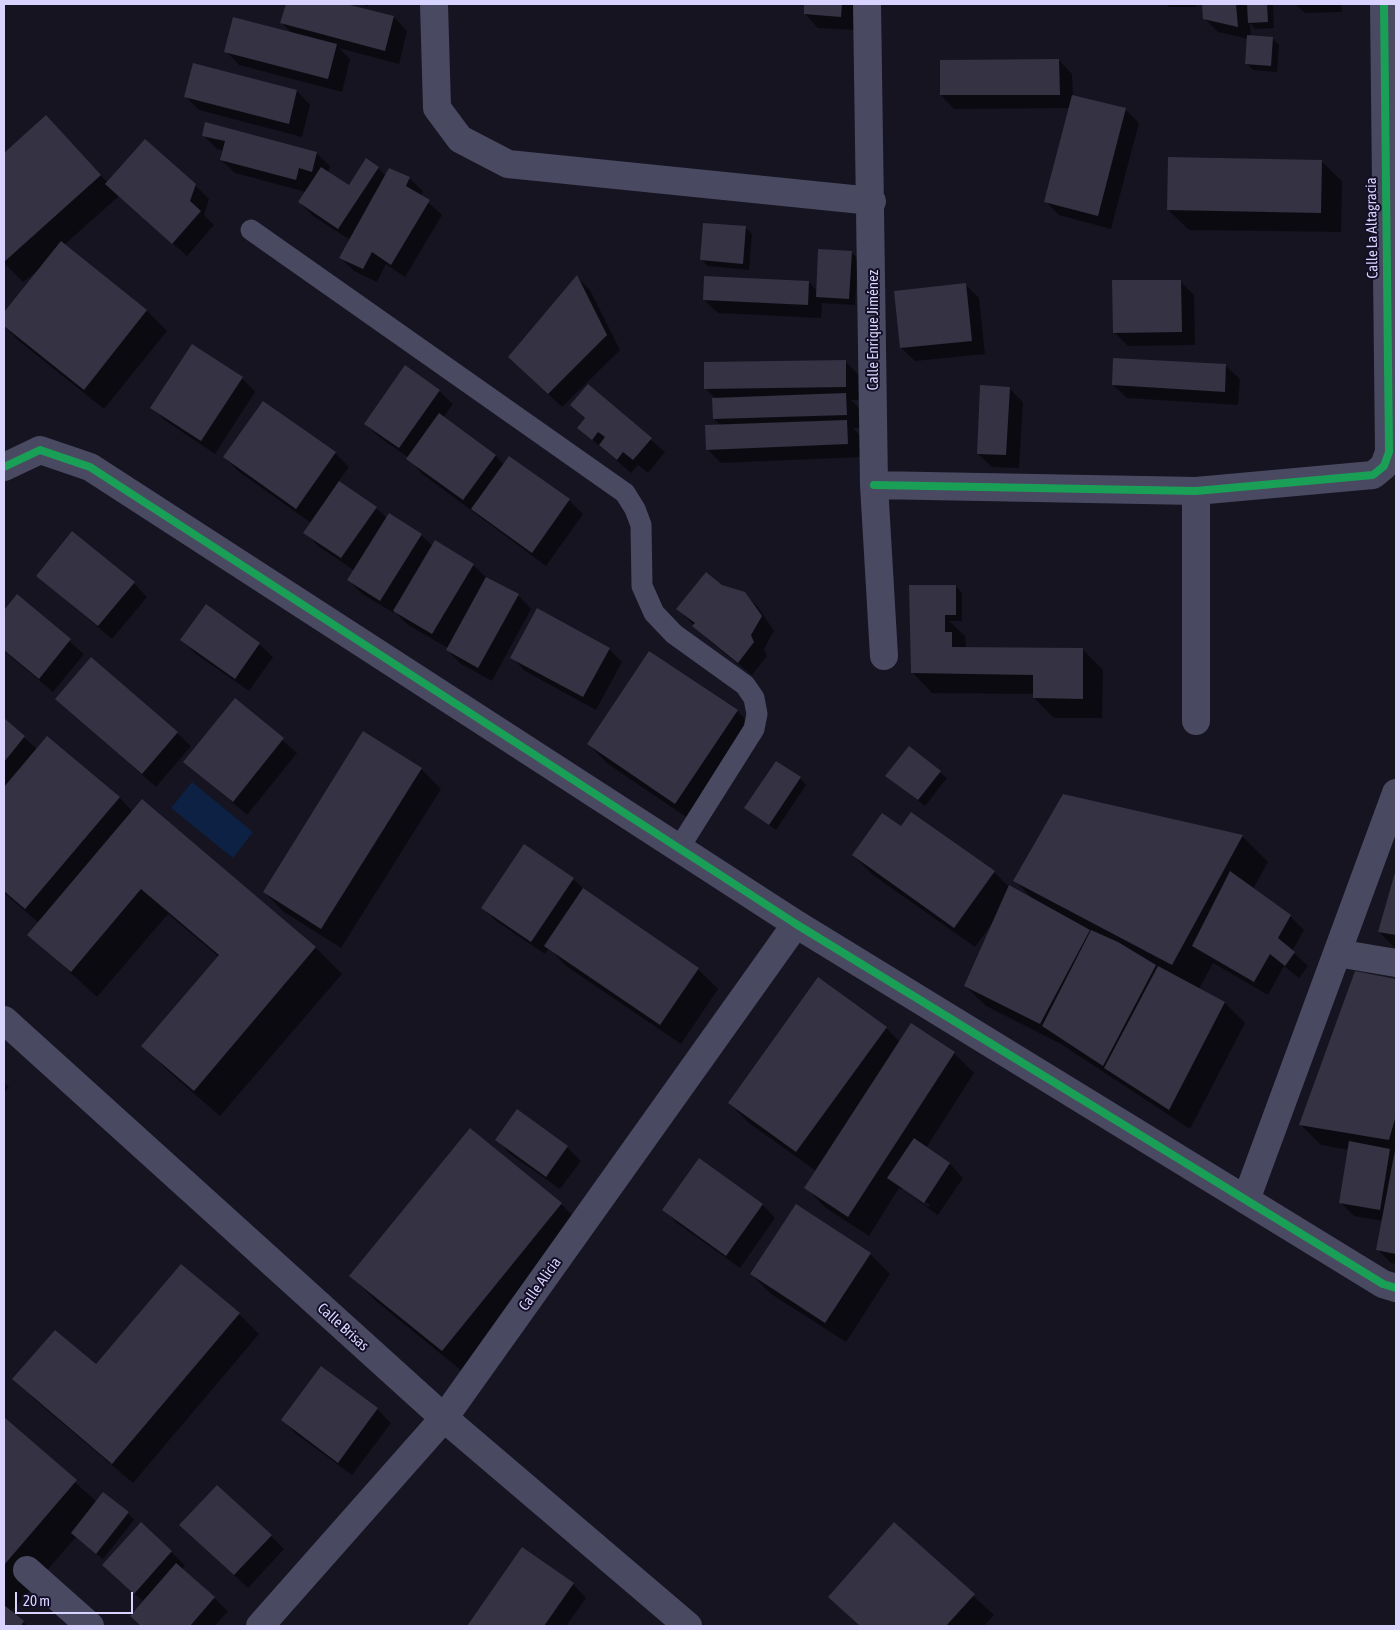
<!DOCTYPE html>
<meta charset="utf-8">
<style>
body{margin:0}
#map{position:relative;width:1400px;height:1630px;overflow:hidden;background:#161421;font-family:"Asap Condensed",sans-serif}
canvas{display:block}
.frame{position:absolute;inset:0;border:5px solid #d9d4ff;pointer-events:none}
.scale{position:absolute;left:15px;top:1592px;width:118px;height:22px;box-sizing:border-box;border:2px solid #d9d4ff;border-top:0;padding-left:6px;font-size:15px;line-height:18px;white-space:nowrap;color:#d9d4ff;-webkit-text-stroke:4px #130f26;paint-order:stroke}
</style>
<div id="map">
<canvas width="1400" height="1630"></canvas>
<div class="frame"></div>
<div class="scale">20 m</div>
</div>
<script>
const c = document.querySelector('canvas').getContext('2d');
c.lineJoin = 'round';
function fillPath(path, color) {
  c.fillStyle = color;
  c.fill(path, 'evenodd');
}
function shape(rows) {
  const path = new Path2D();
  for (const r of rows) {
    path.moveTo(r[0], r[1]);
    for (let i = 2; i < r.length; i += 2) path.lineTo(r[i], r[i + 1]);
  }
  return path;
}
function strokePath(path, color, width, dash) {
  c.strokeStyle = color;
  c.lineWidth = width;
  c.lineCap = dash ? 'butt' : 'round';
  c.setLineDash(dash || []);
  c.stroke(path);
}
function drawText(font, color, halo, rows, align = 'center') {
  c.font = font + ' "Asap Condensed",sans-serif';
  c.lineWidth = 4;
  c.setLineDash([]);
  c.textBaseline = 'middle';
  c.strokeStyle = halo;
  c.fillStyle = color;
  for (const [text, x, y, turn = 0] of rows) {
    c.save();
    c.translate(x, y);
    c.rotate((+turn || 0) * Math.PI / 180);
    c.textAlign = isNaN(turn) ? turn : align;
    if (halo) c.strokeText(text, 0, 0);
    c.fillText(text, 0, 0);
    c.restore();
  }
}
fillPath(shape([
 [192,782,253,832,233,858,171,808]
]), '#0d2144');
fillPath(shape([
 [287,4,341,4,394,17,407,31,399,64,339,48,350,59,342,92,239,65,226,51,293,34,282,23],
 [363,4,370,4,367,7],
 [806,4,857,4,855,30,818,28,805,14],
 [1166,4,1196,4,1196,7,1169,7],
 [1204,4,1273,4,1274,28,1255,29,1250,23,1251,37,1273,39,1279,45,1277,72,1253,70,1247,64,1248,39,1218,32,1204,18],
 [1295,4,1341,4,1342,12,1305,13],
 [1059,60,1072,74,1073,96,1125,109,1139,123,1111,229,1059,215,1046,202,1070,108,954,109,941,95],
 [297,91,310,105,302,137,199,110,186,97],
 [46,117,108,183,195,185,209,199,204,215,214,225,187,256,119,196,64,245,147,311,167,331,104,409,19,341,4,326,4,314,39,270,23,282,4,263,4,155],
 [203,135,316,153,330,166,328,173,349,187,378,168,386,176,409,178,423,191,421,196,442,215,405,277,386,264,377,282,354,271,341,258,350,240,313,216,299,202,306,192,235,173,221,160,224,151,217,149],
 [1321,161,1342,181,1341,232,1189,230,1168,210],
 [746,228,752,234,749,270,708,266,701,259],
 [851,252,858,259,855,305,822,303,821,318,718,313,704,300,809,282,817,291],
 [577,277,590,290,620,350,562,407,509,357],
 [1180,281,1194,295,1195,345,1128,346,1114,332],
 [965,284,979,298,985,354,915,361,901,348],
 [845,361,859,375,859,400,851,400,859,408,860,428,853,428,860,435,861,457,721,463,707,449,721,426,714,419,716,399,706,389],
 [1226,366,1240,379,1238,405,1127,398,1113,385],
 [242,378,255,392,215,454,166,421,152,408],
 [588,386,665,452,648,473,638,465,631,473,579,428,586,420,571,405],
 [1009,388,1023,402,1019,468,992,467,978,454],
 [439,391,453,404,443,418,495,455,504,465,510,457,569,500,583,514,546,566,421,473,409,458,379,437,365,424],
 [335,453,349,467,338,482,376,508,387,518,421,535,433,546,473,565,487,578,518,595,531,609,492,681,461,664,447,650,448,648,408,625,395,612,394,613,362,594,349,580,355,571,318,546,305,532,311,523,238,471,225,457],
 [37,575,134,583,147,597,112,639],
 [721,586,744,593,758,607,774,631,764,649,767,656,752,675,708,640,678,609],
 [956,586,962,593,962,621,949,621,965,636,966,648,1082,649,1103,670,1102,718,1054,718,1034,698,1034,694,932,693,912,672],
 [17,596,84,654,53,692,4,651,4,612],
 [182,640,259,644,273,657,249,691,196,654],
 [609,649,622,662,596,710,525,671,512,657],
 [56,698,177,733,191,746,156,787],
 [235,700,297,753,247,815,185,762],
 [737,711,757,731,695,823,608,764,588,744],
 [4,720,37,749,119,797,133,812,142,801,316,948,342,974,220,1116,169,1072,143,1046,219,957,168,914,97,997,29,935,39,923,4,893],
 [909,748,947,778,925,806,894,782],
 [421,769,441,789,341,948,284,912,264,892],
 [800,778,806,785,776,830,746,808],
 [901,828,994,872,1010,888,1033,899,1014,880,1242,836,1268,862,1253,889,1290,916,1304,930,1292,951,1308,966,1299,978,1284,966,1268,995,1213,963,1199,989,1225,1003,1245,1023,1190,1129,1061,1044,986,1006,965,986,993,922,975,947,873,875,853,855],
 [1396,871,1396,949,1379,932],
 [573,879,586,891,698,969,718,989,681,1044,566,966,549,948,545,954,496,921,482,907],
 [1356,972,1396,981,1396,1264,1391,1263,1377,1249,1383,1221,1354,1216,1340,1202,1349,1150,1321,1145,1301,1125],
 [886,1028,900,1042,954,1053,974,1073,926,1148,950,1164,963,1178,938,1215,899,1188,869,1236,826,1208,806,1188,816,1171,749,1123,729,1103],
 [902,1187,930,1205,928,1207,902,1190],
 [4,1082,9,1087,4,1093],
 [471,1130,561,1204,587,1230,468,1376,377,1302,351,1276],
 [497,1140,567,1147,581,1161,560,1189,510,1154],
 [762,1204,775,1218,740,1268,677,1223,664,1210],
 [870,1254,890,1274,846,1342,771,1294,751,1274],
 [181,1265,239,1314,259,1334,133,1483,34,1399,14,1379,96,1366],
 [322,1368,377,1409,391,1423,352,1475,296,1434,283,1420],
 [4,1419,97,1502,128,1513,134,1520,103,1559,76,1537,11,1612,28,1626,4,1626],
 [141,1524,185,1565,182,1569,228,1611,215,1626,142,1626,132,1616,144,1602,117,1579],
 [895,1524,994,1615,984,1626,860,1626,830,1597],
 [271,1536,284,1549,248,1588,194,1538],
 [522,1549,573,1584,586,1598,566,1626,468,1626]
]), '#0007');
fillPath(shape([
 [286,4,346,4,394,16,385,51,280,23],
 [804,4,842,4,841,17,804,14],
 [1202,4,1236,4,1238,27,1203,19],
 [1247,4,1267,4,1268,22,1248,23],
 [233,17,337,44,328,79,224,52],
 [1247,35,1273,37,1271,66,1245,64],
 [1059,59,1060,95,940,95,940,60],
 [193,63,297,90,289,124,184,97],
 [1072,95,1126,108,1098,216,1044,202],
 [46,115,101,175,4,262,4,153],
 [205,122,317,152,312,172,299,168,296,180,220,160,225,141,202,136],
 [145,139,196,184,190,201,201,211,172,244,105,184],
 [1168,157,1322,160,1321,213,1167,210],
 [366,158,379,167,338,229,298,202,321,167,349,185],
 [389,168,410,177,406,186,430,200,391,265,372,252,363,269,339,258],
 [703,223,746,226,743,264,700,260],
 [61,241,147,310,84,390,4,326,4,312],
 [818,249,852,251,849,299,816,297],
 [577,275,607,335,548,394,508,357],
 [704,276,809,281,808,305,703,300],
 [1112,280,1181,280,1182,332,1113,333],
 [966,283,972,341,900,348,894,291],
 [192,344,243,377,201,441,150,408],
 [1113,358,1226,364,1225,392,1112,385],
 [846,360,846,387,704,389,704,362],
 [405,365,440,390,399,448,364,424],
 [588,384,652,438,633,460,623,452,617,460,599,445,605,437,598,432,592,440,577,428,585,418,570,405],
 [980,385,1010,387,1006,455,977,454],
 [846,393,847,415,713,419,712,398],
 [263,401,336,452,296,509,223,457],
 [439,413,496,455,463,500,406,459],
 [847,420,848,444,706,450,705,425],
 [509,456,570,499,532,553,471,509],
 [339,481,377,507,341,558,303,533],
 [389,513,422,534,380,601,347,580],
 [72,531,135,582,98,626,36,576],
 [435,540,474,564,432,634,393,611],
 [706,572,722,585,745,592,762,616,751,635,754,642,738,663,692,626,695,623,676,609],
 [486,577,519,594,478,668,446,650],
 [909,585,956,585,956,615,945,615,945,632,952,632,952,647,1083,648,1083,699,1033,698,1033,675,911,673],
 [17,594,71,639,39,679,4,650,4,610],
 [206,604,260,643,235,679,180,640],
 [537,608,610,648,583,697,510,658],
 [649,651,738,710,675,804,587,744],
 [91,657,178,732,142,774,55,699],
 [235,698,284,738,233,802,183,762],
 [4,718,25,736,4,762],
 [363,731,422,768,321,929,263,892],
 [47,736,120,797,25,909,4,891,4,787],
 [909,746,941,771,918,800,885,776],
 [776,761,801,777,769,825,744,808],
 [1063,794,1243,835,1172,965,1013,881],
 [142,799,316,947,194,1091,141,1046,219,955,141,889,71,972,27,935],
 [911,812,995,871,954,928,852,855,882,813,901,826],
 [524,844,574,878,531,942,481,908],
 [1396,869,1396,935,1378,932],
 [1230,871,1291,915,1278,938,1295,952,1285,966,1270,954,1254,982,1192,946],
 [1009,885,1090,930,1040,1024,964,986],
 [583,888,699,968,660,1025,544,946],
 [1091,930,1118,942,1156,965,1103,1066,1042,1026],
 [1158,966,1225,1002,1169,1110,1104,1068],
 [1355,971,1396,979,1396,1115,1389,1140,1299,1125],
 [818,977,887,1027,796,1152,728,1103],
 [911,1023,955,1052,848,1217,804,1188],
 [517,1109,568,1146,546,1177,495,1140],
 [470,1128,562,1203,442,1351,349,1276],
 [914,1138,950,1163,924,1203,887,1178],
 [1349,1141,1390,1149,1380,1210,1339,1203],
 [1395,1150,1396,1151,1396,1254,1376,1250],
 [699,1158,763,1204,726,1256,662,1210],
 [796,1204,871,1253,825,1323,750,1274],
 [181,1264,240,1313,112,1464,12,1379,55,1330,96,1364],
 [321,1366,378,1408,338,1463,281,1420],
 [4,1417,77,1480,4,1565],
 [217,1485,272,1535,234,1575,179,1525],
 [103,1492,129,1512,96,1554,71,1533],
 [141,1522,172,1551,134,1594,102,1565],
 [894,1522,975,1594,946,1626,860,1626,828,1597],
 [522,1547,574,1583,544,1626,467,1626],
 [176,1563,215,1597,190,1626,141,1626,130,1616],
 [4,1605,24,1621,21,1626,4,1626]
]), '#343243');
strokePath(shape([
 [251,230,625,493,635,509,641,525,642,586,654,613,674,634,745,685,754,698,757,714,754,729,679,848]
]), '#4a4962', 21);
strokePath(shape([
 [434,4,437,108,460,139,508,164,872,201],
 [867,4,874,485,884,656],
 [4,467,40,450,90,467,796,924,1383,1284,1396,1288],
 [874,485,1196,491,1373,475,1384,466,1389,452,1384,4],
 [1196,721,1196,491],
 [1337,953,1396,963],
 [4,1020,444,1418,688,1626],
 [1246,1200,1396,793],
 [27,1570,90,1626],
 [260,1626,444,1418,796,924]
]), '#4a4962', 28);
strokePath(shape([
 [4,467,40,450,90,467,796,924,1383,1284,1396,1288],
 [874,485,1196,491,1373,475,1384,466,1389,452,1384,4]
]), '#1a9f57', 8);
drawText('15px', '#d9d4ff', '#130f26', [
 ["Calle La Altagracia",1372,228,-91],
 ["Calle Enrique Jiménez",873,330,-90],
 ["Calle Alicia",540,1284,-55],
 ["Calle Brisas",343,1327,42]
]);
</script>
